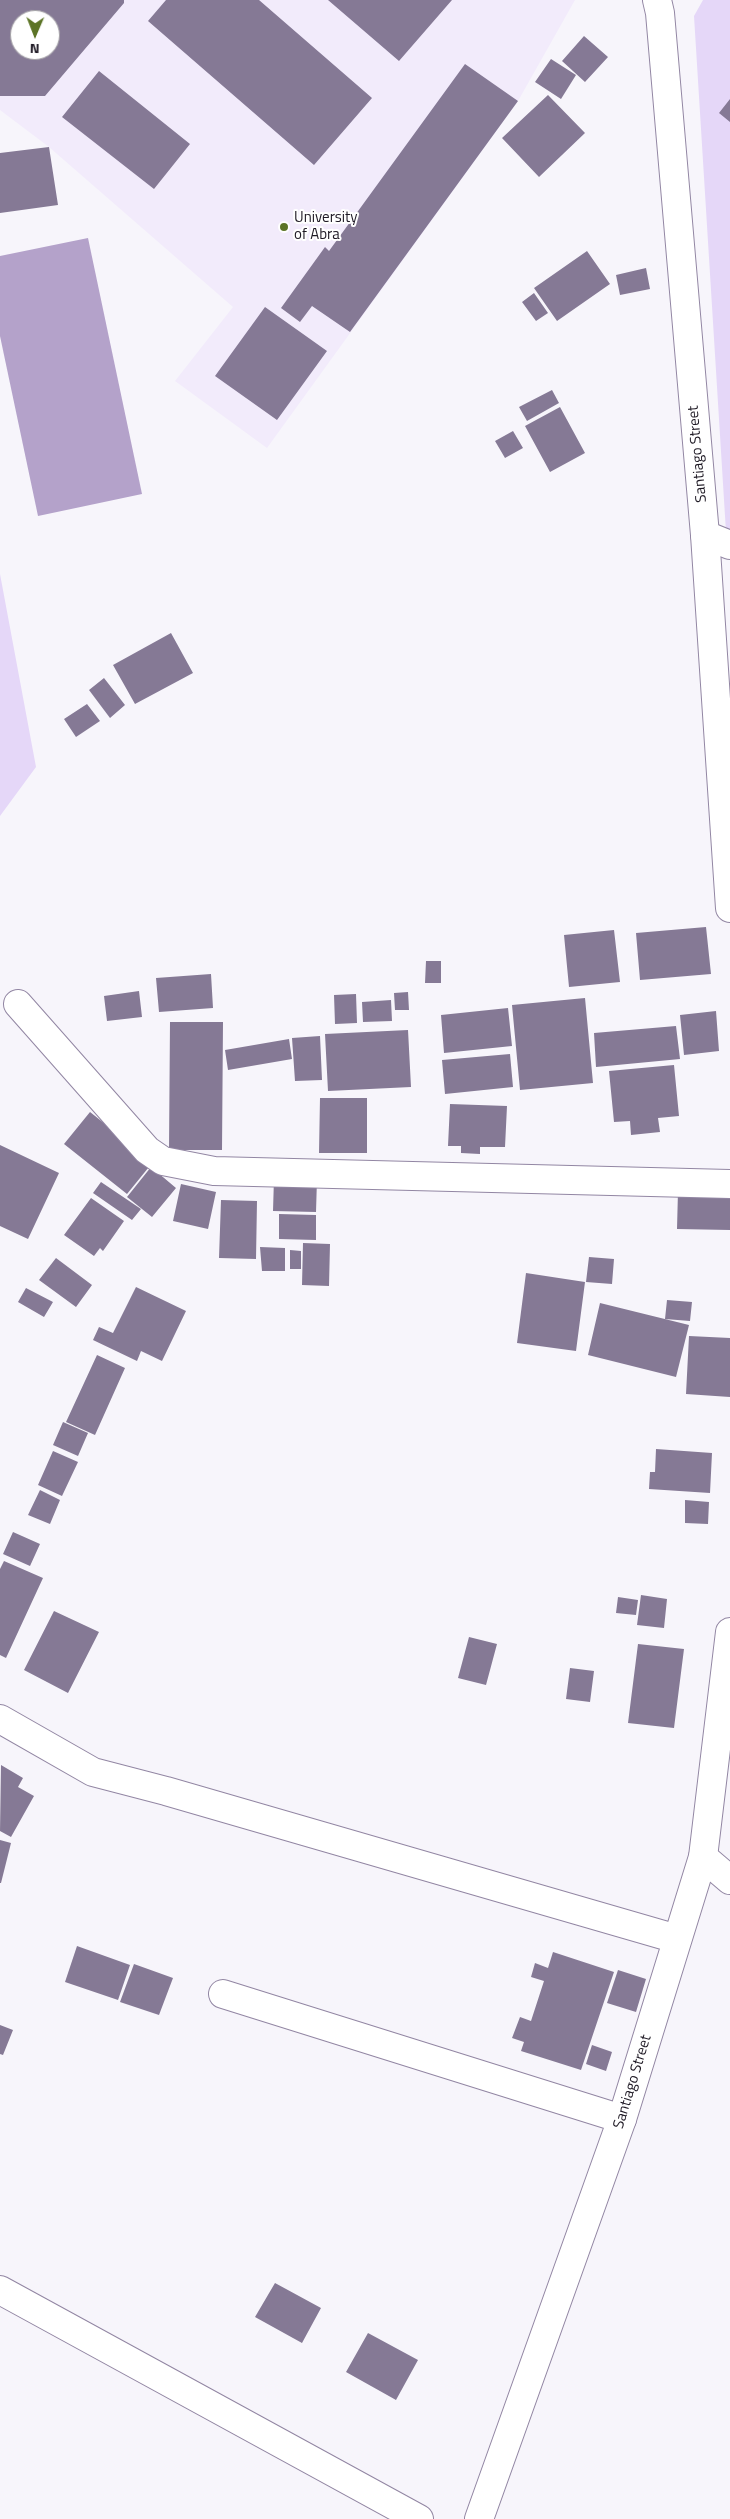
<!DOCTYPE html>
<style>
body{margin:0}
#map{position:relative;width:730px;height:2519px;overflow:hidden;background:#f7f5fb;font-family:"Titillium Web",sans-serif}
canvas{display:block}
.north{position:absolute;left:10px;top:10px;width:50px;height:50px;box-sizing:border-box;background:#fff;border:1px solid #a5a3a7;border-radius:50%;rotate:181deg;font-size:14px;font-weight:700;line-height:20px;text-align:center;color:#1e1924}
.north::after{content:'';display:block;margin:auto;width:18px;height:22px;background:#5c7426;clip-path:polygon(50% 0,100% 100%,50% 72%,0 100%)}
</style>
<div id="map">
<canvas width="730" height="2519"></canvas>
<div class="north">N</div>
</div>
<script>
const c = document.querySelector('canvas').getContext('2d');
c.lineJoin = 'round';
function fillPath(path, color) {
  c.fillStyle = color;
  c.fill(path, 'evenodd');
}
function shape(rows) {
  const path = new Path2D();
  for (const r of rows) {
    path.moveTo(r[0], r[1]);
    for (let i = 2; i < r.length; i += 2) path.lineTo(r[i], r[i + 1]);
  }
  return path;
}
function strokePath(path, color, width, dash) {
  c.strokeStyle = color;
  c.lineWidth = width;
  c.lineCap = dash ? 'butt' : 'round';
  c.setLineDash(dash || []);
  c.stroke(path);
}
function drawText(font, color, halo, rows, align = 'center') {
  c.font = font + ' "Titillium Web",sans-serif';
  c.lineWidth = 4;
  c.setLineDash([]);
  c.textBaseline = 'middle';
  c.strokeStyle = halo;
  c.fillStyle = color;
  for (const [text, x, y, turn = 0] of rows) {
    c.save();
    c.translate(x, y);
    c.rotate((+turn || 0) * Math.PI / 180);
    c.textAlign = isNaN(turn) ? turn : align;
    if (halo) c.strokeText(text, 0, 0);
    c.fillText(text, 0, 0);
    c.restore();
  }
}
fillPath(shape([
 [0,0,575,0,518,101,267,448,175,381,233,307,49,147,0,110],
 [20,20,50,20,50,50,20,50]
]), '#f2ebfb');
fillPath(shape([
 [703,0,730,0,730,533,726,532,694,16],
 [0,574,36,767,0,816]
]), '#e5d7f8');
fillPath(shape([
 [88,238,142,494,38,516,0,336,0,256]
]), '#b4a2ca');
fillPath(shape([
 [0,0,124,0,124,3,45,96,0,96],
 [20,20,50,20,50,50,20,50],
 [166,0,259,0,372,98,314,165,148,21],
 [328,0,452,0,399,61],
 [584,36,608,57,585,82,562,61],
 [551,59,576,75,561,99,535,82],
 [465,64,518,101,350,332,312,306,300,322,281,308,325,247,329,251],
 [99,71,190,144,154,189,62,117],
 [548,95,585,133,539,177,502,138],
 [730,99,730,122,719,113],
 [49,147,58,205,0,213,0,153],
 [587,251,610,284,557,321,534,288],
 [646,268,650,289,620,295,616,275],
 [534,293,548,313,536,321,522,302],
 [265,307,327,351,277,420,215,376],
 [552,390,559,403,527,421,519,407],
 [560,407,585,453,550,472,525,426],
 [513,431,523,448,505,458,495,441],
 [171,633,193,673,135,704,113,665],
 [104,678,125,705,110,718,89,690],
 [87,704,100,721,76,737,64,719],
 [706,927,711,974,640,980,636,933],
 [614,930,620,982,569,987,564,935],
 [426,961,441,961,441,983,425,983],
 [211,974,213,1008,159,1012,156,978],
 [139,991,142,1017,107,1021,104,996],
 [408,992,409,1010,395,1010,394,993],
 [356,994,357,1023,335,1024,334,995],
 [585,998,593,1083,520,1090,512,1005],
 [391,1000,392,1021,363,1022,362,1002],
 [508,1008,512,1046,444,1053,441,1015],
 [716,1011,719,1051,684,1055,680,1015],
 [170,1022,223,1022,222,1150,169,1150],
 [676,1026,680,1059,596,1067,594,1033],
 [408,1030,411,1087,328,1091,325,1034],
 [320,1036,322,1080,295,1081,292,1038],
 [289,1039,292,1059,228,1070,225,1050],
 [510,1054,513,1087,445,1094,442,1060],
 [674,1065,679,1116,658,1118,660,1132,631,1135,630,1121,614,1122,609,1071],
 [320,1098,367,1098,367,1153,319,1153],
 [450,1104,507,1106,505,1147,480,1147,480,1154,461,1153,461,1146,448,1146],
 [90,1112,153,1162,127,1194,64,1144],
 [0,1145,59,1173,28,1239,0,1226],
 [151,1167,176,1188,152,1217,127,1197],
 [274,1178,317,1179,316,1212,273,1211],
 [101,1182,141,1209,132,1220,93,1193],
 [181,1184,216,1192,208,1229,173,1221],
 [678,1191,730,1192,730,1230,677,1229],
 [91,1198,124,1221,103,1251,100,1248,94,1256,64,1235],
 [221,1200,257,1201,256,1259,219,1258],
 [279,1214,316,1215,316,1240,279,1239],
 [303,1243,330,1244,329,1286,302,1285],
 [260,1247,285,1248,285,1271,262,1271],
 [290,1250,301,1251,301,1269,290,1269],
 [589,1257,614,1259,612,1284,586,1282],
 [56,1258,92,1285,76,1307,39,1280],
 [526,1273,585,1282,576,1351,517,1343],
 [136,1287,186,1311,162,1361,141,1351,137,1361,93,1340,99,1327,113,1333],
 [26,1288,53,1302,44,1317,18,1302],
 [667,1300,692,1302,690,1321,665,1319],
 [600,1303,689,1325,676,1377,588,1355],
 [689,1336,730,1338,730,1397,686,1394],
 [97,1355,125,1368,95,1435,66,1422],
 [63,1422,88,1433,78,1456,53,1445],
 [656,1449,712,1453,710,1493,649,1489,650,1472,655,1472],
 [53,1451,78,1462,62,1496,38,1485],
 [40,1490,60,1500,50,1524,28,1515],
 [685,1500,709,1502,708,1524,685,1523],
 [13,1532,40,1544,30,1566,3,1554],
 [4,1561,43,1578,6,1658,0,1655,0,1569],
 [641,1595,667,1599,664,1628,637,1625],
 [618,1597,638,1600,636,1615,616,1613],
 [54,1611,99,1632,68,1693,24,1670],
 [469,1637,497,1644,486,1685,458,1678],
 [638,1644,684,1649,674,1728,628,1723],
 [570,1668,594,1671,590,1702,566,1699],
 [1,1765,23,1778,18,1787,34,1796,11,1837,0,1831],
 [0,1840,11,1843,1,1883,0,1883],
 [77,1946,130,1965,118,2000,65,1982],
 [553,1952,614,1972,581,2070,521,2051,524,2042,512,2038,520,2017,531,2021,544,1981,531,1977,535,1963,548,1968],
 [134,1964,173,1978,159,2015,120,2002],
 [618,1970,646,1979,636,2012,607,2003],
 [0,2025,13,2030,3,2055,0,2054],
 [592,2045,612,2052,606,2071,586,2064],
 [275,2283,321,2308,302,2343,255,2317],
 [368,2333,418,2360,396,2400,346,2372]
]), '#857995');
const street = shape([
 [705,535,730,545],
 [18,1004,147,1150,163,1161,214,1171,730,1184],
 [0,1719,93,1772,166,1791,677,1939],
 [703,1857,730,1880],
 [223,1994,622,2119],
 [0,2290,419,2519]
]);
const secondary = shape([
 [657,0,660,13,705,535,730,908],
 [479,2519,622,2119,703,1857,730,1632]
]);
strokePath(street, '#9286a3', 30);
strokePath(secondary, '#9286a3', 30);
strokePath(street, '#fff', 28);
strokePath(secondary, '#fff', 28);
for (const [x, y, r, color] of [
 [284,227,5,"#5c7426"]
]) {
  const dot = new Path2D();
  dot.arc(x, y, r, 0, 2 * Math.PI);
  c.fillStyle = color;
  c.fill(dot);
  strokePath(dot, '#fff', 2);
}
drawText('15px', '#1e1924', '#fff', [
 ["University",294,218],
 ["of Abra",294,235]
], 'left');
drawText('15px', '#1e1924', '#fff', [
 ["Santiago Street",698,454,-95],
 ["Santiago Street",633,2082,-73]
]);
</script>
